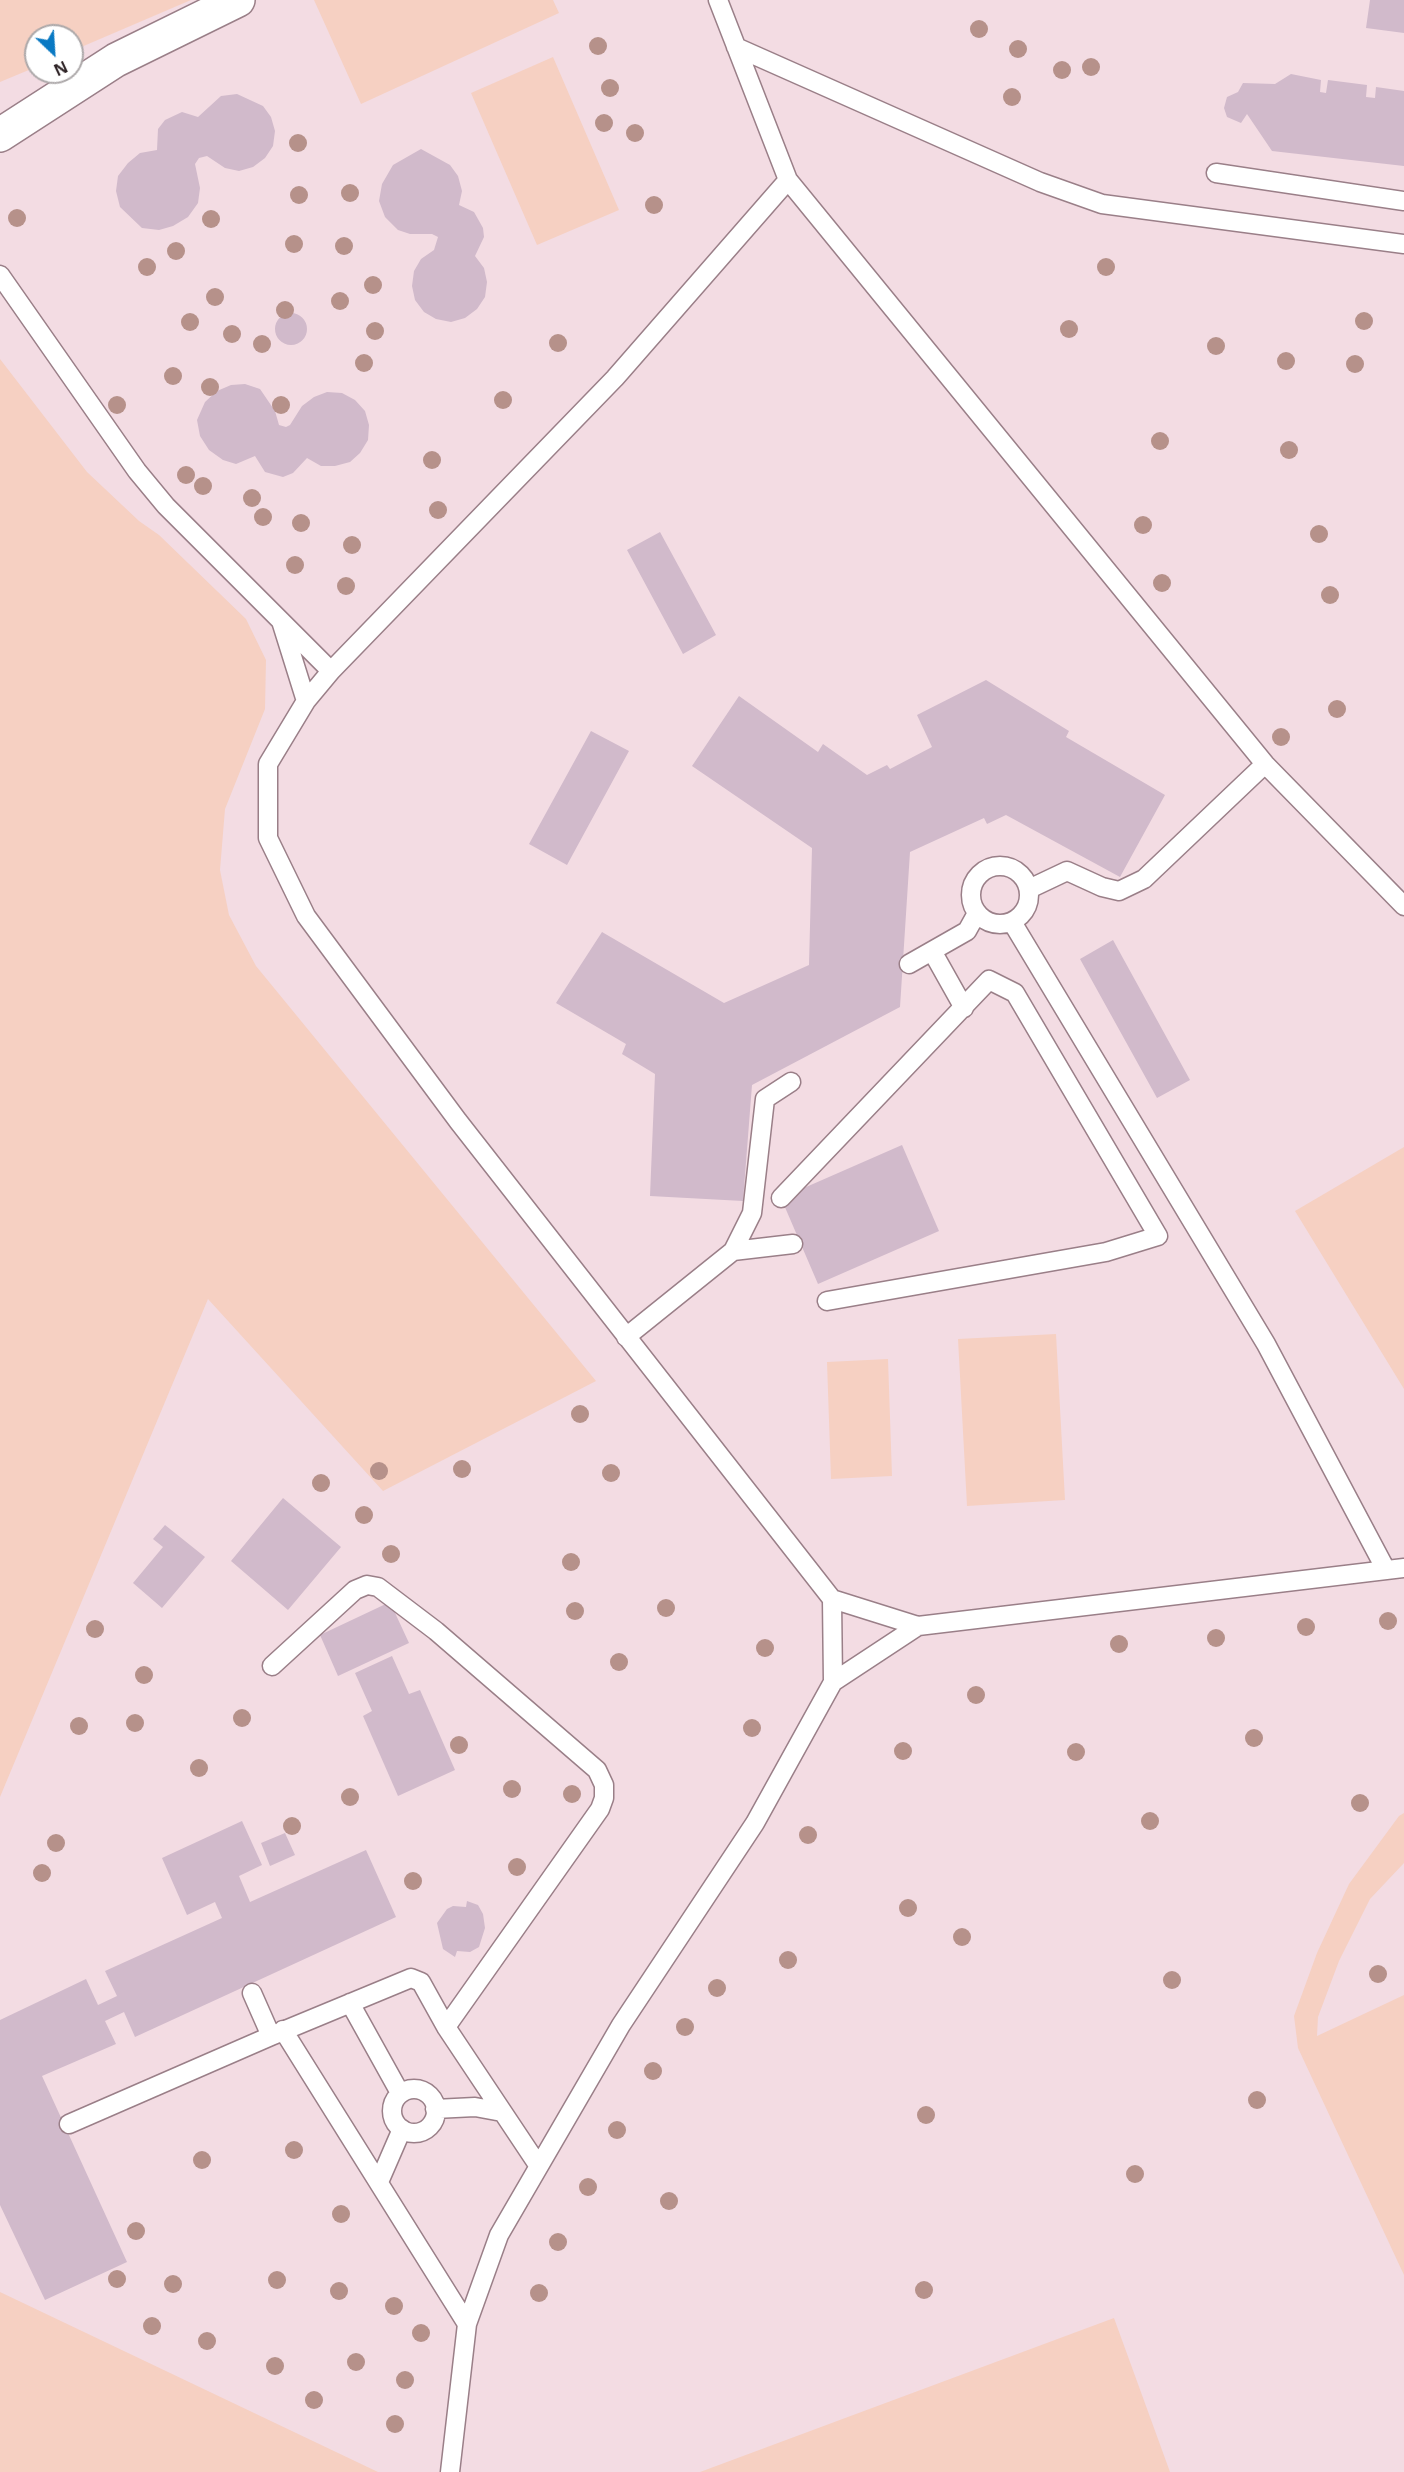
<!DOCTYPE html>
<style>
body{margin:0}
#map{position:relative;width:1404px;height:2472px;overflow:hidden;background:#ffecf2;font-family:"Open Sans",sans-serif}
canvas{display:block}
.north{position:absolute;left:24px;top:24px;width:60px;height:60px;box-sizing:border-box;background:#fff;border:2px solid #aca8a9;border-radius:50%;rotate:155deg;font-size:16px;font-weight:700;line-height:24px;text-align:center;color:#302528}
.north::after{content:'';display:block;margin:auto;width:21px;height:27px;background:#0979c3;clip-path:polygon(50% 0,100% 100%,50% 72%,0 100%)}
</style>
<div id="map">
<canvas width="1404" height="2472"></canvas>
<div class="north">N</div>
</div>
<script>
const c = document.querySelector('canvas').getContext('2d');
c.lineJoin = 'round';
function fillPath(path, color) {
  c.fillStyle = color;
  c.fill(path, 'evenodd');
}
function shape(rows) {
  const path = new Path2D();
  for (const r of rows) {
    if (r.length === 3) {
      path.moveTo(r[0] + r[2], r[1]);
      path.arc(r[0], r[1], r[2], 0, 2 * Math.PI);
      continue;
    }
    path.moveTo(r[0], r[1]);
    for (let i = 2; i < r.length; i += 2) path.lineTo(r[i], r[i + 1]);
  }
  return path;
}
function strokePath(path, color, width, dash) {
  c.strokeStyle = color;
  c.lineWidth = width;
  c.lineCap = dash ? 'butt' : 'round';
  c.setLineDash(dash || []);
  c.stroke(path);
}
fillPath(shape([
 [0,0,1404,0,1404,2472,0,2472],
 [36,36,72,36,72,72,36,72]
]), '#f3dce3');
fillPath(shape([
 [0,0,191,0,72,51,72,36,36,36,36,67,0,82],
 [314,0,553,0,559,13,361,104],
 [553,57,619,210,537,245,471,93],
 [0,359,87,472,139,521,159,535,246,619,266,660,265,709,225,809,220,870,229,915,256,966,596,1381,383,1491,208,1299,0,1797],
 [1404,1147,1404,1389,1295,1211],
 [1056,1334,1065,1500,967,1506,958,1339],
 [888,1359,892,1476,831,1479,827,1362],
 [1404,1813,1404,1863,1370,1899,1339,1961,1318,2017,1317,2036,1404,1995,1404,2275,1298,2048,1294,2016,1317,1953,1349,1884,1399,1816],
 [0,2292,378,2472,0,2472],
 [1114,2318,1170,2472,700,2472]
]), '#f6d0c2');
fillPath(shape([
 [1370,0,1404,0,1404,33,1366,28],
 [1291,74,1321,80,1320,92,1326,93,1328,80,1367,85,1366,97,1375,98,1376,87,1404,91,1404,166,1272,151,1247,114,1241,123,1227,117,1224,108,1227,97,1238,92,1243,83,1275,84],
 [237,94,263,106,271,117,275,131,273,146,265,158,253,167,239,171,225,168,207,156,199,158,195,164,200,188,198,203,188,217,173,226,159,230,142,228,120,207,116,191,118,176,128,163,140,153,157,150,158,129,165,120,182,112,198,117,221,96],
 [421,149,450,165,458,176,462,191,459,205,474,212,483,228,484,237,475,256,484,268,487,282,485,297,477,309,465,318,451,322,436,319,424,312,415,300,412,286,414,271,421,259,434,250,438,237,432,234,410,234,398,230,385,217,379,201,382,184,393,165],
 [291,329,16],
 [245,384,260,389,275,411,279,425,286,427,290,425,302,406,314,397,327,392,342,393,355,400,365,411,369,425,368,440,360,453,350,462,335,466,321,466,307,458,293,473,283,477,265,472,255,456,236,464,223,460,209,450,200,436,197,420,205,402,217,391,231,385],
 [660,532,716,635,683,654,627,550],
 [986,680,1069,731,1066,737,1165,795,1120,877,1006,815,987,824,984,818,910,852,900,1007,752,1085,743,1201,650,1196,655,1074,622,1054,626,1044,556,1003,602,932,724,1003,809,965,812,848,692,766,739,696,818,752,823,744,867,775,887,765,890,769,932,747,917,715],
 [591,731,629,751,567,865,529,844],
 [1113,940,1190,1080,1157,1098,1080,959],
 [902,1145,939,1231,818,1284,781,1198],
 [283,1498,341,1547,288,1610,231,1561],
 [165,1525,205,1557,162,1608,133,1583,163,1547,153,1539],
 [390,1602,409,1643,338,1676,320,1635],
 [392,1656,409,1694,420,1690,455,1770,398,1796,363,1716,372,1711,355,1673],
 [242,1821,262,1865,239,1876,250,1902,366,1850,396,1917,135,2037,124,2012,105,2021,116,2044,42,2076,127,2262,45,2300,0,2205,0,2020,86,1979,98,2005,117,1996,105,1971,222,1918,215,1902,187,1915,162,1858],
 [285,1833,295,1855,270,1866,261,1843],
 [467,1901,478,1905,483,1914,485,1928,479,1947,470,1952,457,1951,455,1957,443,1949,437,1923,447,1909,453,1906,466,1907]
]), '#d1bacb');
const service = shape([
 [718,0,788,180,1265,764,1404,906],
 [736,47,1040,182,1102,204,1404,244],
 [1216,173,1404,201],
 [788,180,615,378,331,671,306,701,268,764,268,838,306,916,458,1121,832,1599],
 [0,275,137,471,166,506,331,671],
 [281,621,306,701],
 [1000,895,29],
 [1029,889,1067,871,1102,887,1119,891,1144,879,1265,764],
 [1012,922,1266,1344,1386,1570],
 [932,951,964,1008],
 [909,964,967,931,977,913],
 [781,1198,989,980,1015,993,1158,1236,1106,1252,827,1301],
 [733,1251,793,1244],
 [626,1337,733,1251,752,1213,765,1099,791,1082],
 [272,1666,355,1590,367,1585,378,1587,436,1631,597,1770,604,1785,604,1798,600,1809,446,2027],
 [833,1682,832,1599,918,1626,1404,1568],
 [252,1993,271,2036],
 [350,2003,400,2093],
 [283,2030,467,2324],
 [414,2111,22],
 [435,2109,475,2107,502,2112],
 [69,2124,271,2036,411,1978,421,1982,446,2027,538,2165],
 [379,2182,402,2129],
 [450,2472,467,2324,499,2235,621,2025,755,1823,833,1682,918,1626]
]);
const minor = shape([
 [0,135,116,60,238,0]
]);
strokePath(service, '#9a7f88', 21);
strokePath(minor, '#9a7f88', 36);
strokePath(service, '#fff', 18);
strokePath(minor, '#fff', 33);
c.fillStyle = '#b6918a';
for (const [x, y] of [
 [979,29],
 [598,46],
 [1018,49],
 [1091,67],
 [1062,70],
 [610,88],
 [1012,97],
 [604,123],
 [635,133],
 [298,143],
 [350,193],
 [299,195],
 [654,205],
 [17,218],
 [211,219],
 [294,244],
 [344,246],
 [176,251],
 [147,267],
 [1106,267],
 [373,285],
 [215,297],
 [340,301],
 [285,310],
 [1364,321],
 [190,322],
 [1069,329],
 [375,331],
 [232,334],
 [558,343],
 [262,344],
 [1216,346],
 [1286,361],
 [364,363],
 [1355,364],
 [173,376],
 [210,387],
 [503,400],
 [117,405],
 [281,405],
 [1160,441],
 [1289,450],
 [432,460],
 [186,475],
 [203,486],
 [252,498],
 [438,510],
 [263,517],
 [301,523],
 [1143,525],
 [1319,534],
 [352,545],
 [295,565],
 [1162,583],
 [346,586],
 [1330,595],
 [1337,709],
 [1281,737],
 [580,1414],
 [462,1469],
 [379,1471],
 [611,1473],
 [321,1483],
 [364,1515],
 [391,1554],
 [571,1562],
 [666,1608],
 [575,1611],
 [1388,1621],
 [1306,1627],
 [95,1629],
 [1216,1638],
 [1119,1644],
 [765,1648],
 [619,1662],
 [144,1675],
 [976,1695],
 [242,1718],
 [135,1723],
 [79,1726],
 [752,1728],
 [1254,1738],
 [459,1745],
 [903,1751],
 [1076,1752],
 [199,1768],
 [512,1789],
 [572,1794],
 [350,1797],
 [1360,1803],
 [1150,1821],
 [292,1826],
 [808,1835],
 [56,1843],
 [517,1867],
 [42,1873],
 [413,1881],
 [908,1908],
 [962,1937],
 [788,1960],
 [1378,1974],
 [1172,1980],
 [717,1988],
 [685,2027],
 [653,2071],
 [1257,2100],
 [926,2115],
 [617,2130],
 [294,2150],
 [202,2160],
 [1135,2174],
 [588,2187],
 [669,2201],
 [341,2214],
 [136,2231],
 [558,2242],
 [117,2279],
 [277,2280],
 [173,2284],
 [924,2290],
 [339,2291],
 [539,2293],
 [394,2306],
 [152,2326],
 [421,2333],
 [207,2341],
 [356,2362],
 [275,2366],
 [405,2380],
 [314,2400],
 [395,2424]
]) {
  c.beginPath();
  c.arc(x, y, 9, 0, 2 * Math.PI);
  c.fill();
}
</script>
